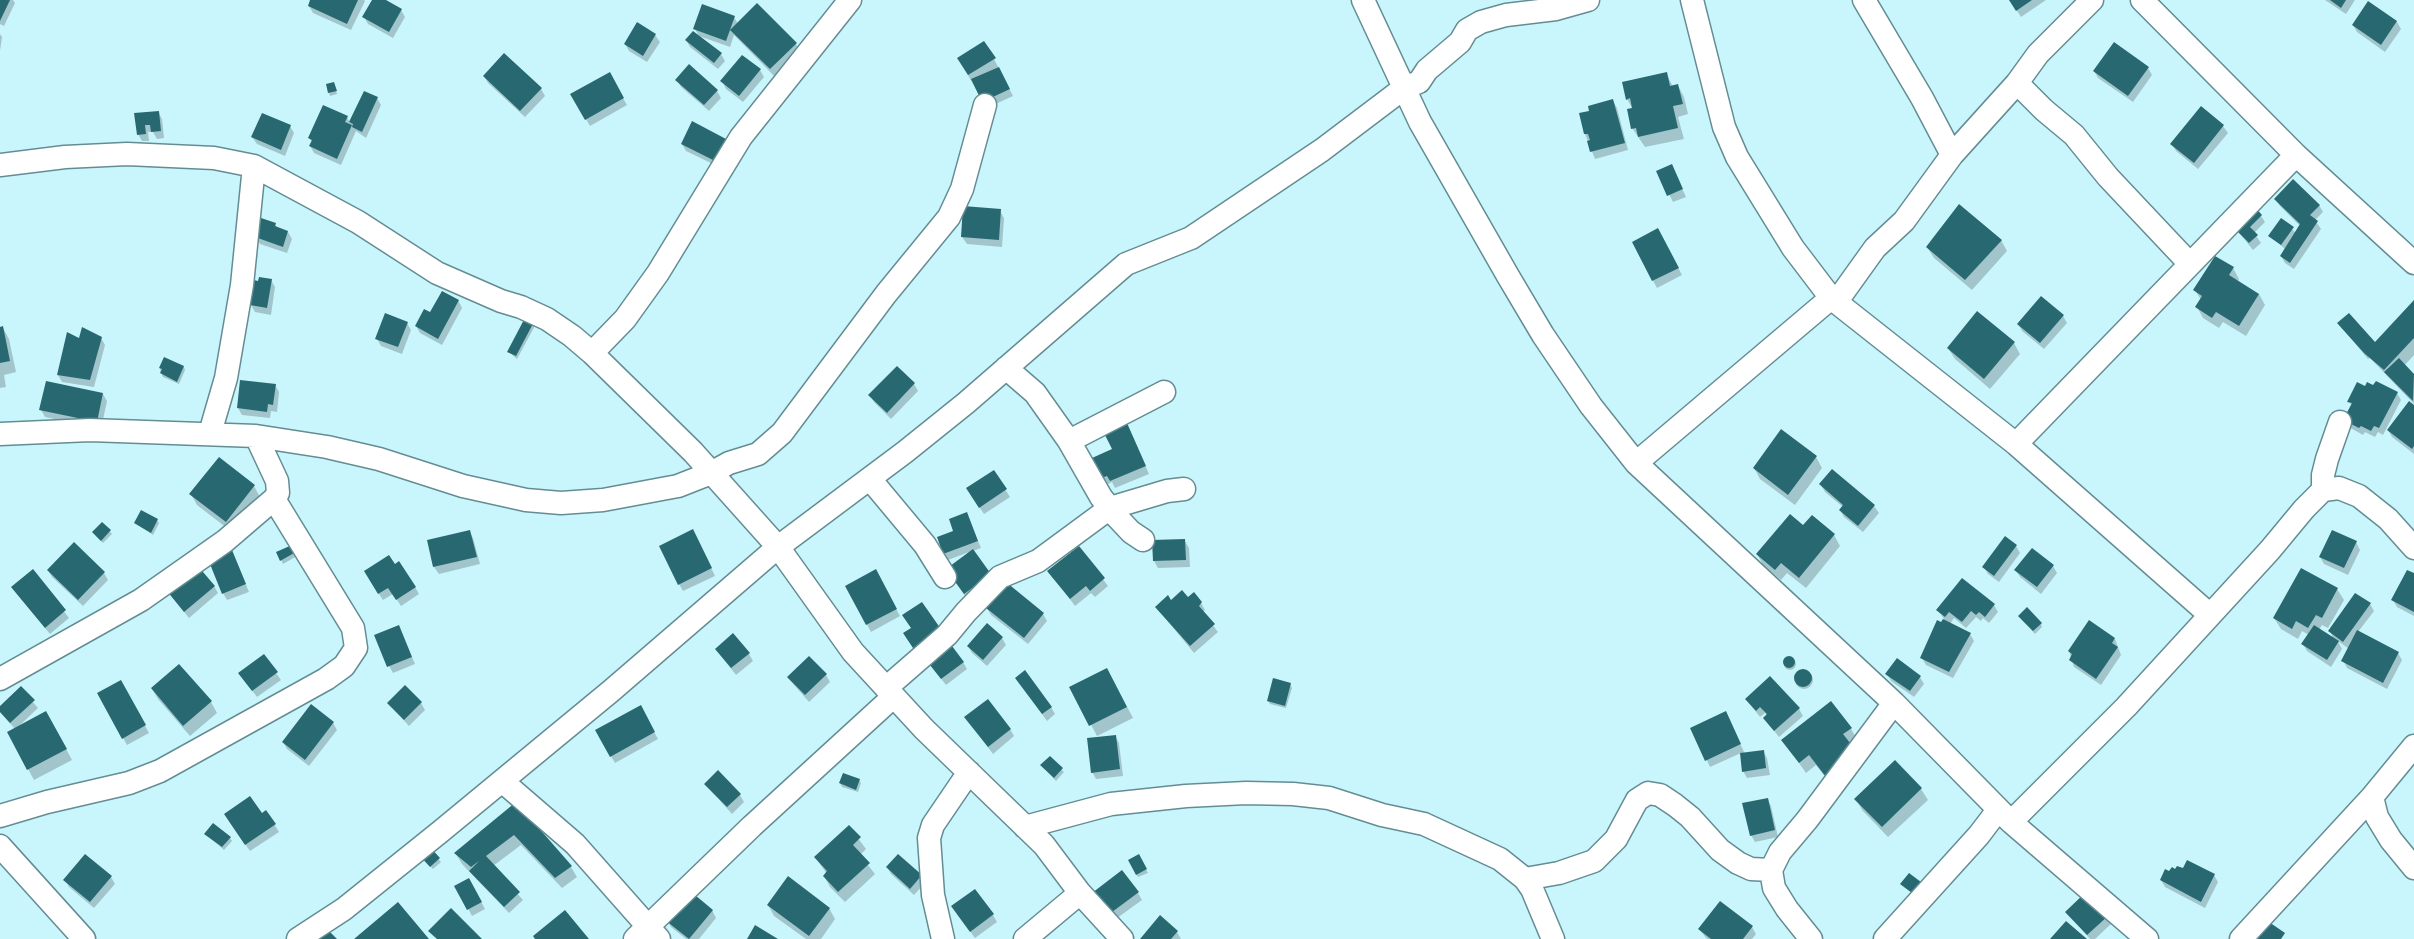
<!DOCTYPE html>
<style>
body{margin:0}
canvas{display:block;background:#c9f6fc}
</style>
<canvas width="2414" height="939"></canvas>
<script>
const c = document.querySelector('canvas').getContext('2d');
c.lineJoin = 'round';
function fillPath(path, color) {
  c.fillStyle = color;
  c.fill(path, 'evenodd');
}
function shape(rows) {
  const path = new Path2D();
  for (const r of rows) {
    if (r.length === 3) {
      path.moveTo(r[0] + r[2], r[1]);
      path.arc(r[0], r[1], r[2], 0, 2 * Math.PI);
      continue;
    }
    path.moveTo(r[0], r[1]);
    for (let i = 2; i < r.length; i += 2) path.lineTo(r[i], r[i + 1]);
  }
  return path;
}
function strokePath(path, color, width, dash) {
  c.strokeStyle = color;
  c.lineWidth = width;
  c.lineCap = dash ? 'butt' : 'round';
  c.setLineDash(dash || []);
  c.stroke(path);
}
fillPath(shape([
 [0,0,13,0,15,3,4,26,0,24],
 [312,0,364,0,365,1,351,30,313,13,309,6],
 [373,0,383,0,401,10,405,17,393,38,368,24,364,17],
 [2010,0,2046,0,2021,17],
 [2325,0,2355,0,2346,14],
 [2369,3,2397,22,2401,29,2385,52,2357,32,2353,25],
 [734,17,738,24,796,44,802,55,777,79,734,35,730,47,699,36,695,29],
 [0,34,2,37,0,51],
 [655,35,660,42,647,62,629,51,625,44],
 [686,40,721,54,725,61,718,69,690,47],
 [958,58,994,59,1013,96,987,108],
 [2148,68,2152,75,2133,102,2098,78,2094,71],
 [760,70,764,77,743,102,726,89,722,81],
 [1666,73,1673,87,1678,86,1684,97,1688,114,1678,117,1684,139,1645,147,1632,128,1632,108,1627,99],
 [609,74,627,105,590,126,572,95],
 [484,76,541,89,545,96,525,117,488,83],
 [677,80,717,91,721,98,709,111,681,87],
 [334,83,337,94,330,96,329,93],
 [377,98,381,105,366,138,356,131,341,165,314,153,310,146,312,142,309,138,347,117,350,123],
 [1613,101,1617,108,1628,150,1595,159,1585,134,1591,111],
 [2201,108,2223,126,2228,133,2198,169,2176,151,2172,144],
 [158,112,162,119,164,138,157,139,153,132,148,132,149,141,142,141,138,134,136,115],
 [290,126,294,133,285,156,257,144,252,137],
 [726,140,730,147,719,167,686,151,682,144],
 [1658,172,1675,173,1686,197,1673,202],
 [2275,199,2319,205,2323,212,2315,220,2321,229,2294,269,2285,263,2281,256,2285,249,2270,236,2281,219,2296,233,2300,226,2280,206],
 [1000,211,1004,218,1002,247,967,244,962,237],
 [2261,216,2265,222,2254,233,2261,243,2253,250,2234,226],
 [275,224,278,229,288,232,292,239,287,253,260,244,256,237],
 [1662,237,1682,275,1657,288,1633,243],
 [2001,240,2007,251,1972,290,1934,258,1927,247],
 [2233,268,2239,279,2238,281,2259,294,2265,305,2246,336,2223,322,2219,328,2203,318,2197,307,2201,300,2195,290],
 [271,280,275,287,271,315,255,312,251,305],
 [2041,298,2063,316,2067,323,2044,349,2022,331,2018,324],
 [458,300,462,308,442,345,420,333,416,326,431,314],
 [2414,302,2414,355,2404,366,2414,376,2414,404,2370,358,2368,359,2339,324,2375,344],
 [528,316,537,322,517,359,509,352],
 [407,323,411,330,402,354,381,346,377,339],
 [0,328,3,328,9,339,16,372,4,375,6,387,0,388],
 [68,334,80,340,101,338,105,345,94,387,62,382,58,375],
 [2014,343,2020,354,1990,389,1955,359,1948,348],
 [165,358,184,367,185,370,179,384,163,377,161,373,160,368],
 [897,367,914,384,918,391,891,419,874,402,870,395],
 [275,385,279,392,277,412,271,411,270,418,242,415,238,408],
 [2366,388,2397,393,2401,400,2383,435,2378,432,2375,437,2365,432,2363,435,2349,427,2352,406,2349,402],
 [103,394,107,401,101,429,45,417,41,410],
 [2414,406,2414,454,2392,437,2388,430],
 [1130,431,1149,474,1115,488,1112,482,1106,485,1102,478,1113,450],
 [1816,457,1822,468,1795,505,1760,479,1754,468],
 [1832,471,1874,506,1879,513,1863,532,1844,517,1840,510,1843,507,1825,492,1821,485],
 [994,472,1010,497,984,514,971,495],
 [254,486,260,497,232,532,197,505,191,494],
 [967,514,981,548,973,551,990,575,968,600,951,576,969,552,948,560,944,553],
 [157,520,159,523,153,535,135,523],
 [103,524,112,534,103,543,96,536],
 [1803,527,1834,535,1840,546,1806,588,1787,573,1781,580,1763,565,1757,554],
 [469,531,473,538,480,564,439,574,434,567],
 [697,538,715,576,683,591,679,584],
 [2005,538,2016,546,2020,553,1999,582,1988,574,1984,567],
 [1185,541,1189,548,1190,567,1158,568,1154,561],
 [2356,542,2360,550,2348,575,2324,564,2320,557],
 [292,547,297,556,283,564,278,553],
 [1079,547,1108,586,1095,597,1091,593,1075,606,1049,571],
 [2033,550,2053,566,2057,573,2041,594,2020,577,2016,570],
 [232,551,249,592,227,600,223,593],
 [48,570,104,573,108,580,83,606,52,577],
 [33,571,69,618,50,634,17,594],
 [2414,575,2414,616,2397,607,2393,600],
 [879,578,900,616,871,632,846,586],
 [369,579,415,587,419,594,401,606,393,594,383,600],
 [214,586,218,593,189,618,168,592],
 [2337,589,2344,600,2328,628,2322,625,2319,630,2334,640,2330,631,2370,604,2374,611,2358,632,2398,653,2402,660,2387,689,2347,668,2343,660,2349,649,2338,641,2342,649,2331,667,2307,651,2303,644,2309,635,2302,631,2298,639,2281,629,2274,618],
 [1188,599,1201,603,1205,610,1203,612,1218,632,1194,653,1156,607,1171,601],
 [1994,605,1998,612,1989,623,1983,618,1981,621,1976,617,1966,628,1954,618,1950,624,1970,634,1974,641,1953,678,1926,665,1922,658,1944,619,1938,610],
 [987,608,1043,614,1047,621,1028,644,991,615],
 [2021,619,2041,624,2042,627,2035,634],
 [402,634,415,664,393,673,389,666],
 [1002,638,1006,645,987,666,972,653,968,646],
 [2115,639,2121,655,2101,685,2074,667,2069,651],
 [716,649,749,654,753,661,736,675],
 [1790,664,6],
 [963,662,967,669,946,685,932,667],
 [1804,680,9],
 [276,673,281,680,257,697,244,680],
 [1887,674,1920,677,1924,684,1914,697,1891,681],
 [826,675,830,682,809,702,788,678],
 [1016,678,1051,707,1055,714,1047,721],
 [1113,680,1133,718,1097,736,1071,687],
 [121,682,149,733,127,745,99,694],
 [1290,684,1292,688,1286,708,1270,704,1268,701],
 [21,688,38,708,19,726,52,723,72,760,34,780,28,769,15,729,0,712,0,708],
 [152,689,211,702,217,713,190,736,158,699],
 [1746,699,1799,709,1803,716,1779,737,1764,718,1767,716,1765,713,1760,717],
 [388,703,421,703,425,710,409,726],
 [311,706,333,723,337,730,309,766,287,749,283,742],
 [640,707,658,739,615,763,596,731],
 [966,718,1010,729,1014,736,993,754],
 [1729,720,1745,754,1763,751,1767,758,1770,775,1747,778,1743,771,1741,753,1710,767,1692,728],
 [1851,729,1857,739,1833,787,1816,765,1806,773,1783,740],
 [1115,736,1119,743,1123,776,1096,779,1092,772],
 [1050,758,1064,772,1056,781,1042,766],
 [1895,762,1921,789,1928,800,1888,837,1862,810,1856,799],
 [859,780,861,783,858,792,842,787,840,783],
 [705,784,740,795,744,802,732,814],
 [1767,799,1771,806,1778,837,1755,842,1751,835],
 [516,804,571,867,577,877,562,888,521,845,493,866,523,900,509,913,462,864,456,854],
 [266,811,279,832,250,851,229,821,261,815],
 [849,826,866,849,860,855,875,874,845,902,830,887,824,876,827,874,815,857],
 [206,834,230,838,232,841,224,850],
 [429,848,441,862,433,869,423,859],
 [1139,856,1148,873,1138,877,1129,861],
 [887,867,921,876,925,883,914,895,891,874],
 [2176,871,2214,875,2218,882,2205,908,2165,887,2161,880],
 [111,877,115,884,94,908,69,887,65,880],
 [469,879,485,909,472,916,456,886],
 [1138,893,1142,900,1113,921,1097,900],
 [768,905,829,908,835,919,821,939,806,939,774,916],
 [712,910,716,918,699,939,686,939,671,927,667,920],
 [2067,912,2107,917,2111,924,2095,939,2090,939],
 [957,914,993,915,997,922,975,938],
 [1752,927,1756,934,1752,939,1707,939,1699,929],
 [1177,932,1181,939,1142,939]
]), '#0003');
fillPath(shape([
 [0,0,10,0,0,21],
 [310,0,358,0,347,24,308,6],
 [372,0,386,0,402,9,389,32,362,17],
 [2009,0,2032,0,2016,11],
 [2330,0,2346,0,2341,8],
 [2368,1,2397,21,2381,45,2352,25],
 [757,3,797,43,770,69,730,30],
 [702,4,735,16,726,41,693,29],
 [637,22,656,34,643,56,624,44],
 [693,31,722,53,714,63,685,40],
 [984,41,996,58,968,75,957,58],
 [2114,42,2149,67,2128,96,2093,71],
 [504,53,542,88,520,111,483,76],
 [742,55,761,69,739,96,720,81],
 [689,64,718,90,704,105,675,80],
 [999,67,1010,89,982,102,971,79],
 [610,72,624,98,585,120,570,94],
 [1667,72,1670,86,1678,84,1683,104,1673,106,1678,128,1638,137,1636,128,1631,129,1627,109,1632,108,1630,98,1626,100,1622,82],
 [334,82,337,91,328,93,326,84],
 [364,91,378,97,362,132,352,127,353,124,349,122],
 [1613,99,1625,143,1590,152,1587,141,1590,140,1588,134,1584,134,1579,113,1589,111,1588,106],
 [323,105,348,116,345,122,352,125,337,159,309,146,312,140,308,138],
 [2201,106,2224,125,2194,163,2170,144],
 [159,111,161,131,151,132,150,125,145,125,146,134,137,135,134,113],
 [262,113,291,125,281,150,251,137],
 [692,121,726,139,715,161,681,144],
 [1672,164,1683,189,1667,196,1656,171],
 [2293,179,2320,205,2310,215,2318,221,2290,263,2280,256,2300,224,2274,199],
 [1959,204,2002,240,1965,280,1926,247],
 [963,206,1001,209,999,240,961,237],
 [2254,206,2262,215,2250,227,2258,235,2249,243,2232,226],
 [261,218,276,223,275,226,288,231,283,247,255,237],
 [2281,218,2294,227,2281,245,2268,236],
 [1658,228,1679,268,1652,281,1632,242],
 [2215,256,2234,267,2229,275,2259,294,2239,326,2216,312,2212,318,2195,307,2202,296,2193,290],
 [259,277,272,279,267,308,250,305,254,280,258,281],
 [442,291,459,300,438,339,415,326,424,309,430,312],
 [2041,296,2064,315,2040,343,2017,324],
 [2414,300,2414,338,2384,370,2364,353,2337,323,2349,313,2375,342],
 [1977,311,2015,342,1984,379,1947,348],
 [385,313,408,322,398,347,375,339],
 [527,314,536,318,516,356,507,352],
 [3,326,10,361,0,363,0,327],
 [82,327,102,337,90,380,57,375,67,332,79,338],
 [164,357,184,366,177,382,160,373,162,369,159,368],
 [2399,358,2414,374,2413,401,2384,372],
 [897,366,915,383,887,413,868,395],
 [240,380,276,384,273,405,268,404,267,412,237,408],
 [46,381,103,393,97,422,39,410],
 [2376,381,2398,392,2379,428,2374,426,2371,431,2361,426,2359,428,2343,420,2352,403,2347,402,2357,382,2365,386,2367,382,2373,385],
 [2409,401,2414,405,2414,446,2412,449,2387,430],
 [1127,423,1146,466,1110,481,1107,476,1101,478,1092,458,1112,449,1104,433],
 [1781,429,1817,456,1788,495,1753,468],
 [219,457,255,485,226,522,189,494],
 [1832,469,1875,505,1858,526,1839,510,1843,505,1819,484],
 [994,470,1007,489,979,508,966,488],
 [141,510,158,519,151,533,134,523],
 [967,512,978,541,943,554,937,537,953,531,949,519],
 [1790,514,1803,525,1812,515,1835,534,1799,578,1781,563,1775,570,1756,554],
 [102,522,111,530,101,541,92,532],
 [693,529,712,568,678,585,659,546],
 [470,530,477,557,433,567,427,540],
 [2332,530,2357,541,2344,568,2319,557],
 [2005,536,2017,545,1994,576,1982,567],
 [1185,539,1186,560,1153,561,1152,540],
 [74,542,105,572,78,600,47,570],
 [292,545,296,552,280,561,276,552],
 [1079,546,1105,578,1090,591,1086,586,1070,599,1047,571],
 [2032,548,2054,565,2037,587,2014,570],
 [973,549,991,574,964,594,946,569],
 [232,550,246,584,222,594,208,559],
 [389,555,395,564,399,561,416,587,396,600,388,588,378,594,364,571],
 [197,565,215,586,184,612,167,591],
 [2301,568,2338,588,2322,618,2316,615,2308,628,2296,621,2292,629,2273,618],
 [33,569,66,610,45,628,11,587],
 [876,569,897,609,866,625,845,586],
 [2407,570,2414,573,2414,612,2391,600],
 [1962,578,1995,604,1985,617,1979,612,1976,615,1971,611,1962,622,1949,612,1945,617,1936,610],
 [1006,582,1044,613,1024,638,986,608],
 [1182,590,1188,597,1194,592,1202,602,1199,606,1215,624,1190,646,1155,607,1168,595,1171,600],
 [2355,593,2371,603,2343,642,2328,631],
 [922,602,943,632,915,651,903,633,911,628,902,615],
 [2027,607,2042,623,2033,631,2018,616],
 [1943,619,1971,633,1949,672,1920,658,1937,620,1941,622],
 [2089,620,2115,638,2112,643,2118,647,2096,679,2069,660,2072,654,2068,651],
 [987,623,1003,637,983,660,967,646],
 [399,625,412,657,387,667,374,635],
 [2314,625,2339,641,2327,660,2301,644],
 [2357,630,2399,652,2383,683,2341,661],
 [733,633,750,653,731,668,715,649],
 [949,642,964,662,941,679,926,660],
 [264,654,278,672,252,691,238,673],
 [1789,662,6],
 [809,656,827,674,805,695,787,677],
 [1897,658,1921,676,1910,691,1885,674],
 [179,664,212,701,183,726,151,688],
 [1107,668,1127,707,1089,726,1069,687],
 [1803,678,9],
 [1025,670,1052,707,1042,714,1015,678],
 [1770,676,1800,708,1774,731,1763,718,1767,714,1760,707,1756,711,1745,699],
 [1273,678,1291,683,1285,706,1267,701],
 [121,680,146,725,122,739,97,693],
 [405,685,422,702,404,720,387,703],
 [21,686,35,700,10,723,0,712,0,706],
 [988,699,1011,729,988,747,964,717],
 [1831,701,1852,728,1843,734,1854,748,1826,777,1809,755,1799,763,1781,740],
 [311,704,334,722,305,760,282,742],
 [641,705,655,732,610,757,595,730],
 [46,711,67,749,27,770,7,732],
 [1726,711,1741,744,1705,761,1690,728],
 [1116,735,1120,769,1091,773,1087,738],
 [1764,750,1766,768,1742,772,1740,753],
 [1050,756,1063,768,1054,778,1040,765],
 [1895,760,1922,788,1882,827,1854,799],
 [718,770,741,794,727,807,704,784],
 [843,773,860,779,856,790,839,783],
 [250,796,262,813,266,810,276,824,245,845,224,814],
 [1768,798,1775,830,1750,836,1742,803],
 [516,802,572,866,555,878,514,835,486,856,520,892,504,907,469,871,479,861,471,867,454,853],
 [213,823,231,837,222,847,204,834],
 [849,825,861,837,853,845,870,863,838,892,823,876,827,871,814,857],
 [429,846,440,858,430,867,419,855],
 [85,854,112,876,90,902,63,880],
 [898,854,922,875,910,889,886,867],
 [1139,854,1147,869,1136,875,1128,860],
 [2187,860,2215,874,2201,902,2160,880,2165,869,2169,871,2172,867,2175,869,2177,866,2183,868],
 [1122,870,1139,892,1108,915,1092,893],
 [1909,873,1921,882,1912,893,1900,884],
 [788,876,830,908,809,936,767,905],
 [469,878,482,902,467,910,454,886],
 [975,889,994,914,970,932,951,906],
 [689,890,713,910,689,939,665,920],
 [2086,892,2108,916,2087,935,2065,912],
 [1720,901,1753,926,1743,939,1711,939,1698,929],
 [398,902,429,939,354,939],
 [451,908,482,939,437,939,428,931],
 [565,910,589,939,535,939,533,936],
 [1160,915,1178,931,1171,939,1140,939],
 [2066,921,2087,939,2050,939],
 [2269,922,2285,933,2281,939,2257,939],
 [755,925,778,939,747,939],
 [329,931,337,939,320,939]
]), '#286971');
const minor = shape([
 [1363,0,1420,122,1508,276,1543,335,1591,406,1636,463,1894,703,2011,822,2147,939],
 [1692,0,1724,127,1737,157,1793,248,1831,298,2016,444,2210,615],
 [2142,0,2296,155,2414,263],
 [2017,83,2044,110,2074,135,2108,177,2190,264],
 [1952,155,2017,83,2038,54,2092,0],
 [0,165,65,157,127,154,214,158,254,166,358,222,437,273,501,301,521,307,547,319,572,336,592,353,693,452,778,547,853,652,924,729,1044,845,1080,893,1122,939],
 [592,353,625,319,658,273,741,137,850,0],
 [1006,368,1035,393,1069,441,1101,497,1115,515,1131,532,1143,540],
 [210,433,226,378,242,285,254,166],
 [0,434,90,430,256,436,327,447,379,459,463,486,526,500,561,503,603,500,678,486,711,473,729,463,758,454,782,433,886,294,949,217,962,189,985,105],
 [1069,441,1164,392],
 [2016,444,2296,155],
 [1636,463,1831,298,1842,294,1875,248,1904,221,1952,155,1922,98,1864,0],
 [870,479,925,545,945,577],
 [2323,490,2323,475,2327,459,2340,422],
 [0,679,141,600,225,541,274,499,278,493,277,481,256,436],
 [886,688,947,635,966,612,1000,577,1038,561,1110,508,1167,491,1184,489],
 [502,781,575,844,659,939],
 [2372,797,2377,817,2391,840,2414,868],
 [0,816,47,802,129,783,160,771,326,679,344,666,356,648,353,628,274,499],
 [2011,822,2126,707,2270,550,2304,509,2323,490,2339,488,2359,496,2388,519,2414,548],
 [1025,827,1111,804,1186,796,1246,793,1293,794,1329,798,1382,815,1424,824,1500,859,1525,879,1532,889,1553,939],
 [0,846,84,939],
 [1525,879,1559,873,1594,861,1616,839,1637,800,1648,793,1660,795,1675,805,1690,817,1720,850,1738,863,1751,869,1771,870],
 [298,939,344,909,440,832,611,691,778,547,905,452,966,403,1126,264,1191,238,1322,150,1404,88,1419,82,1427,70,1460,42,1467,30,1481,22,1506,15,1556,9,1588,0],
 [635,939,752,826,893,697],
 [943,939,933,895,929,838,933,825,969,772],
 [1025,939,1080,893],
 [1811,939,1787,909,1774,888,1771,870,1780,852,1807,820,1894,703],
 [1885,939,1979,835,1998,810],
 [2241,939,2372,797,2414,746]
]);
strokePath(minor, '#648d93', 25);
strokePath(minor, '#fff', 22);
</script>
